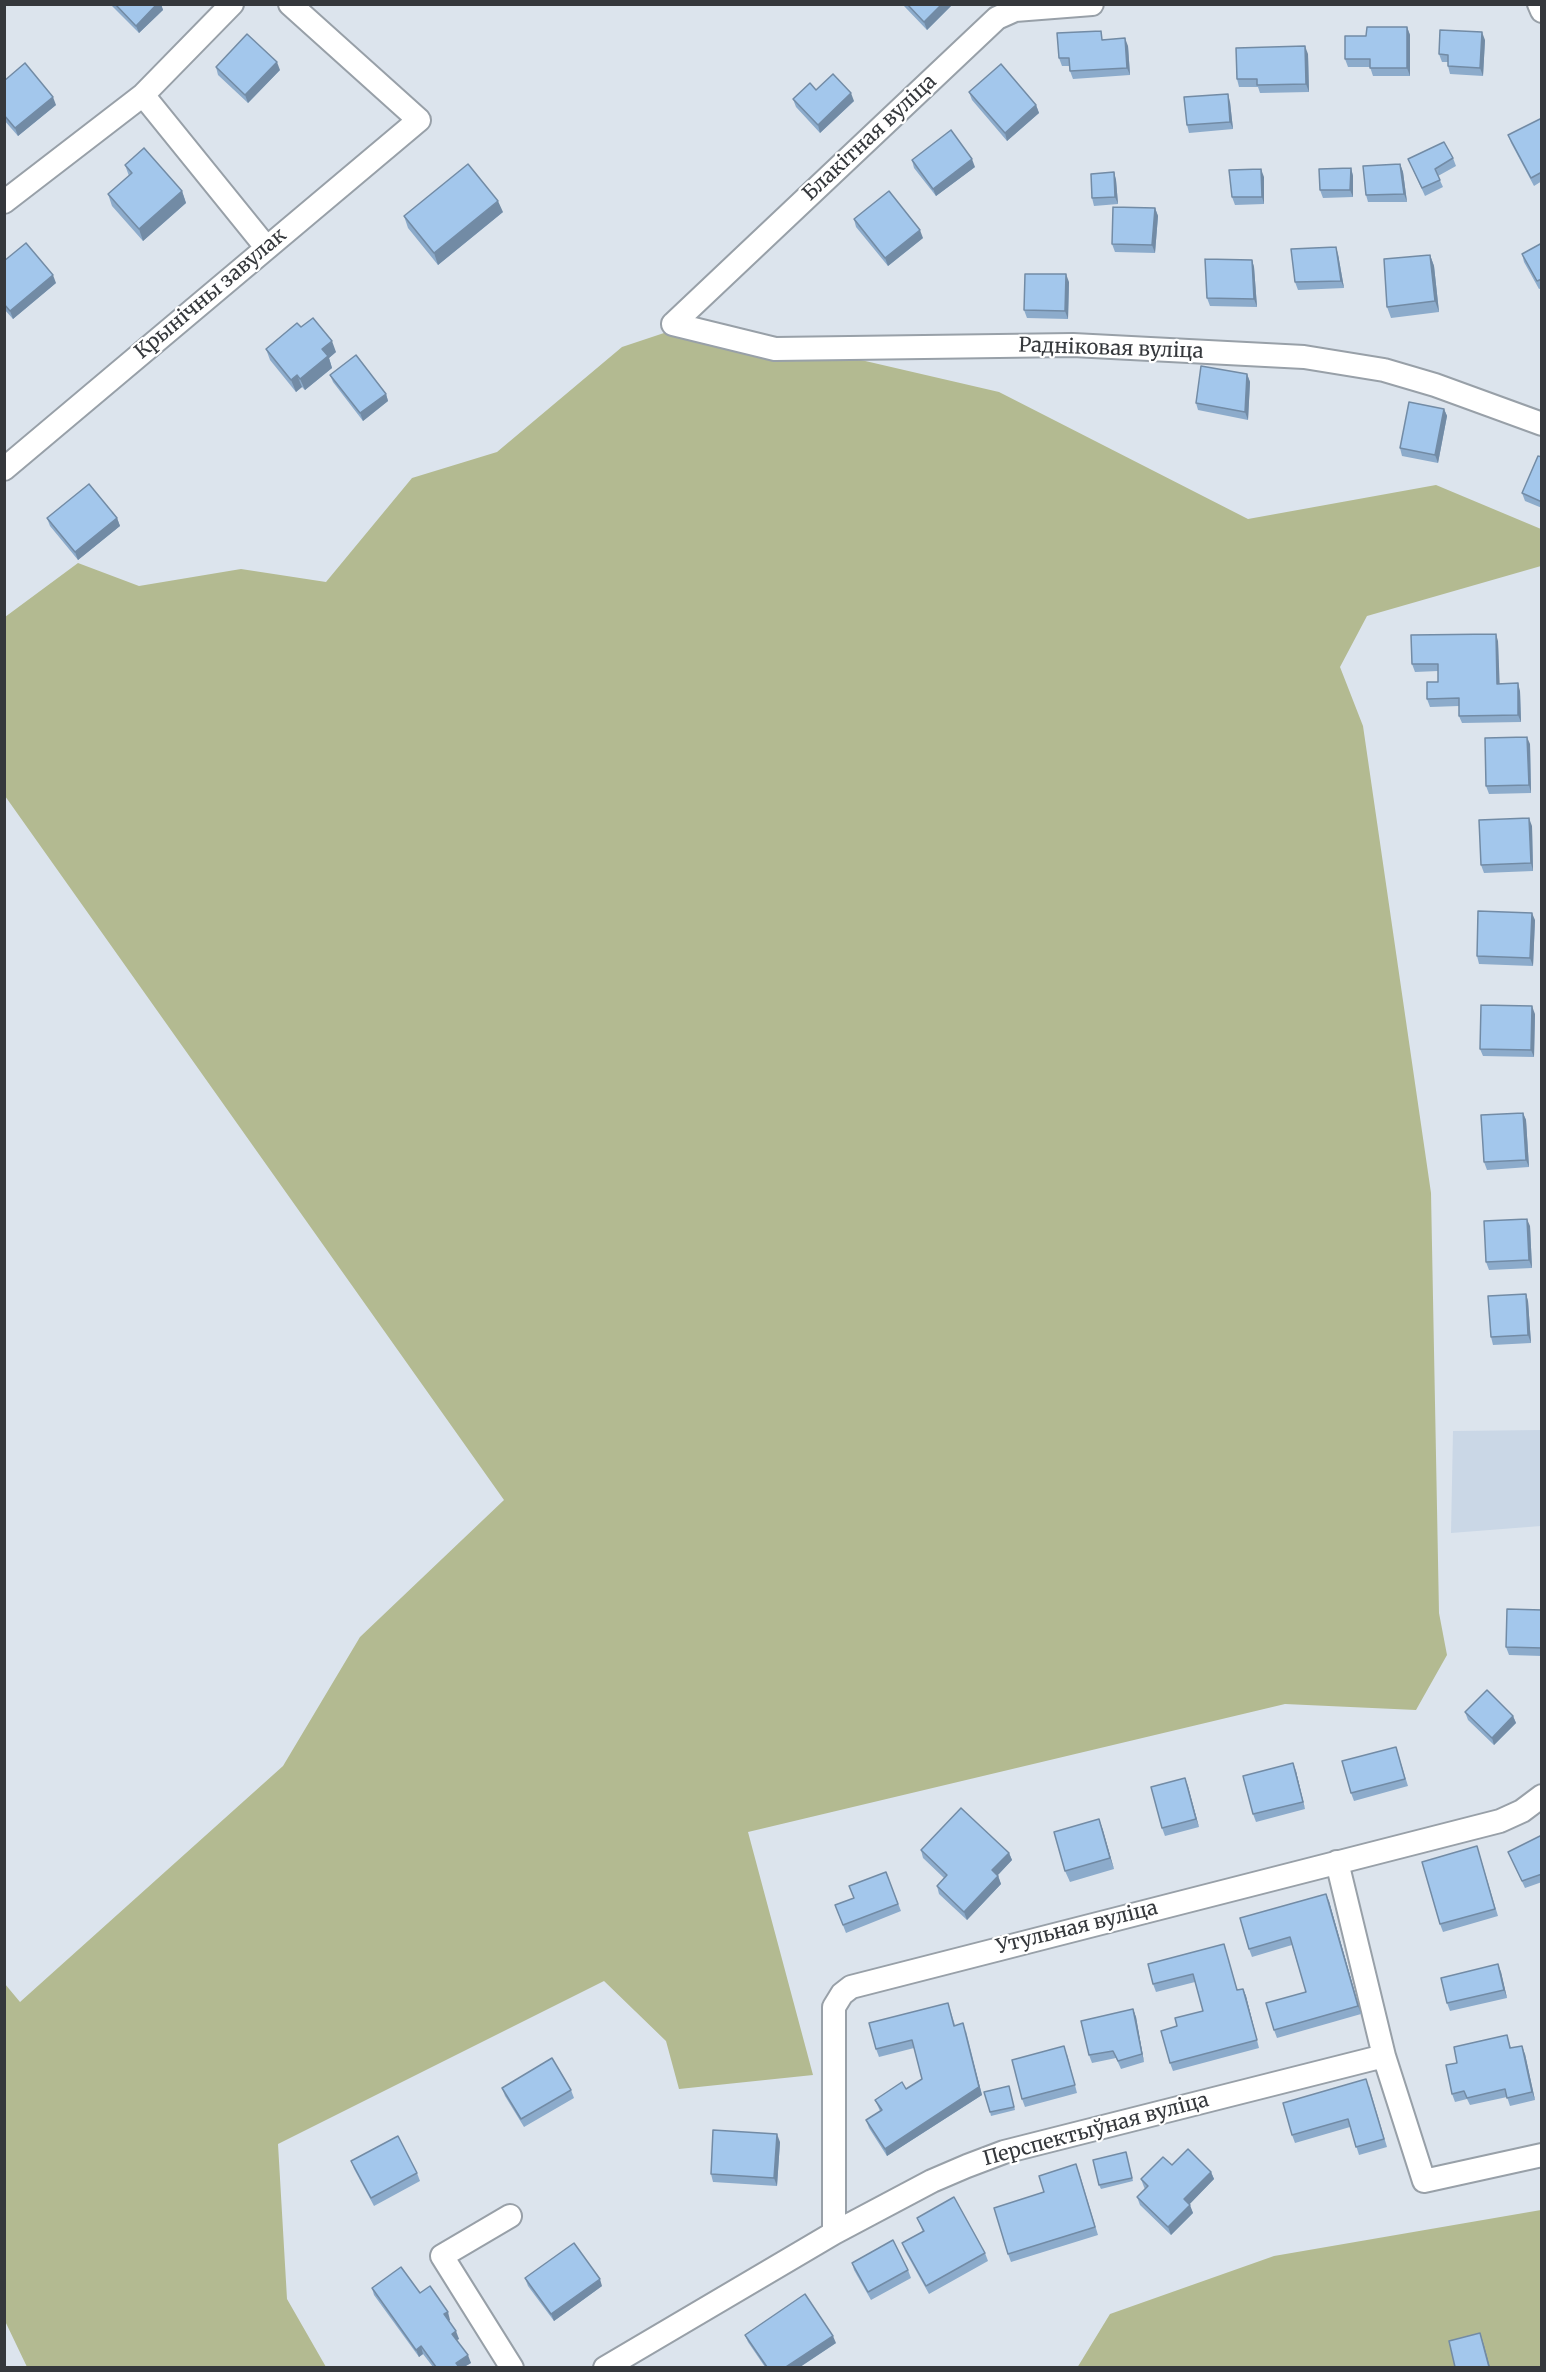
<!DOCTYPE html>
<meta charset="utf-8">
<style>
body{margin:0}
#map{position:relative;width:1546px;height:2372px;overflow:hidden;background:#dce4ed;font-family:Merriweather,serif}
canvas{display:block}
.frame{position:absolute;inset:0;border:6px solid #35383c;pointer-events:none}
</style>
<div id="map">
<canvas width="1546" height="2372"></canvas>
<div class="frame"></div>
</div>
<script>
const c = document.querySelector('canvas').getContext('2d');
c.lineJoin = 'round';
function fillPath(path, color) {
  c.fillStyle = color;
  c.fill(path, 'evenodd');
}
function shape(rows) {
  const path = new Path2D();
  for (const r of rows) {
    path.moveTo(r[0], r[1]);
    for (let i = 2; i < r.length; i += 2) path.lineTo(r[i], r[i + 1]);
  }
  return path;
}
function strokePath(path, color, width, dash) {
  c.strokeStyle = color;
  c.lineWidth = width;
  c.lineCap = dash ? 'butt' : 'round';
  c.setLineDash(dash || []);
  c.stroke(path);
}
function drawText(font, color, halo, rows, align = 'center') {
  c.font = font + ' Merriweather,serif';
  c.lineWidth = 4.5;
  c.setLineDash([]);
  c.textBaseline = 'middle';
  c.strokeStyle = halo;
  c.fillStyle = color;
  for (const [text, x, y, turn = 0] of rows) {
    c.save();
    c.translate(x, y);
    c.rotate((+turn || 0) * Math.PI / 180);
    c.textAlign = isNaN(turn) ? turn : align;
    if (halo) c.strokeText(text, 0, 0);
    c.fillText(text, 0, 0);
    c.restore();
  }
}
fillPath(shape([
 [1541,1430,1541,1526,1451,1533,1453,1431]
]), '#cad7e6');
fillPath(shape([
 [697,322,999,392,1248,519,1436,485,1541,529,1541,566,1367,616,1340,667,1363,726,1431,1193,1439,1613,1447,1655,1416,1710,1285,1704,748,1832,813,2075,679,2089,666,2041,604,1981,278,2144,287,2299,326,2367,27,2367,5,2321,5,1984,20,2002,283,1766,360,1637,504,1500,5,796,5,617,78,563,139,586,241,569,326,582,412,478,497,452,622,347],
 [1541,2210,1541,2367,1077,2368,1110,2314,1274,2256]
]), '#b3ba91');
const minor = shape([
 [1539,4,1542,11],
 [143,95,266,247],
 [4,202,143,95,232,4],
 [673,324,775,349,1073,345,1304,357,1384,370,1435,385,1542,424],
 [673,324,997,18,1015,10,1092,4],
 [4,469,419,120,290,4],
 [1337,1862,1384,2056],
 [510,2216,442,2256,512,2368],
 [834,2233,834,2007,842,1994,851,1987,1500,1821,1522,1811,1542,1796],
 [605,2368,834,2233,932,2181,967,2166,1004,2152,1384,2056,1424,2181,1542,2155]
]);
strokePath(minor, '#98a0a8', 26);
strokePath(minor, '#fff', 22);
fillPath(shape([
 [110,4,161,4,163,10,139,33],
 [903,4,953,4,927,30,904,6],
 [1407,27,1410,35,1410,76,1373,76,1370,67,1348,67,1345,59,1366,36],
 [1104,39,1128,46,1130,75,1073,79,1070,71,1069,66,1062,66,1059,58],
 [1485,40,1483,76,1450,74,1448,66,1448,62,1442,62,1439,54],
 [1308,54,1309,92,1260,93,1258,87,1239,87,1237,79],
 [216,67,280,70,248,103,218,75],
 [4,81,56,105,18,136,4,120],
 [816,90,854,101,820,133,796,107,793,99],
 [969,92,1036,105,1039,113,1007,141,972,100],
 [1230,102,1233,129,1189,133,1187,125],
 [1542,118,1542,181,1534,186,1511,143,1508,135],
 [1453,158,1456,166,1438,176,1443,187,1425,196,1408,159],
 [912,160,975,167,936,196,914,168],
 [1400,164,1403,172,1407,202,1368,202,1366,195],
 [125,165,182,191,186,203,143,241,112,206,108,194,129,176],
 [1351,168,1353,176,1353,197,1323,198,1320,190],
 [1114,172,1116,180,1118,204,1094,206,1092,198],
 [1264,177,1264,204,1235,205,1232,197],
 [1155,208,1158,216,1155,253,1115,252,1112,244],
 [503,212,438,265,408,228,404,216],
 [854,219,923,238,888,266,856,227],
 [1542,243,1542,288,1539,289,1524,262,1522,254],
 [1338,254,1344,288,1298,290,1295,282],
 [1430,255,1434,266,1439,312,1391,318,1387,307],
 [1252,260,1254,267,1257,307,1210,306,1207,298],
 [4,261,56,283,13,319,4,309],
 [1069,282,1068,319,1027,318,1024,310],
 [301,327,336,352,329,358,332,368,305,390,302,387,296,392,270,360,266,349],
 [1247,374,1250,382,1248,420,1198,410,1196,403],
 [330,375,386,394,388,401,363,421,333,382],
 [1444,409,1447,416,1438,463,1402,456,1400,448],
 [1542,457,1542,508,1525,501,1522,493],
 [47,518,117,518,120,526,78,560,50,526],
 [1498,641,1499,684,1520,691,1521,722,1462,723,1459,716,1459,706,1430,707,1427,699,1438,682,1438,671,1415,672,1412,664],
 [1530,744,1531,793,1489,794,1486,786],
 [1532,826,1533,871,1484,873,1481,865],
 [1535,920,1533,966,1479,964,1477,956],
 [1535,1014,1534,1057,1483,1056,1480,1049],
 [1523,1113,1526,1120,1529,1167,1487,1170,1484,1162],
 [1530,1226,1532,1268,1489,1270,1486,1262],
 [1526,1294,1528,1301,1531,1343,1493,1345,1491,1337],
 [1542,1610,1542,1656,1509,1655,1506,1647],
 [1465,1712,1513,1716,1516,1723,1494,1745,1468,1720],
 [1396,1747,1408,1786,1354,1801,1351,1793],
 [1296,1771,1305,1809,1256,1822,1253,1814],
 [1185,1778,1199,1827,1165,1836,1162,1828],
 [1099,1819,1114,1869,1070,1882,1065,1871],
 [1542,1835,1542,1882,1525,1888,1508,1852],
 [1477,1846,1498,1916,1443,1932,1440,1924],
 [921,1850,1009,1853,1012,1860,998,1875,1001,1884,967,1920,939,1894,937,1886,944,1878,923,1858],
 [886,1872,901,1911,846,1933,835,1905,854,1898],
 [1329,1901,1361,2014,1277,2038,1274,2030,1306,1992,1292,1945,1252,1957,1249,1949],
 [1224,1944,1237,1990,1243,1989,1246,1996,1259,2048,1173,2071,1170,2063,1177,2026,1203,2011,1195,1982,1156,1992,1153,1984],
 [1501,1972,1507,1998,1450,2011,1447,2003],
 [948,2003,955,2025,966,2031,982,2095,887,2156,869,2128,866,2120,880,2111,875,2100,906,2089,922,2079,914,2048,879,2057,876,2049],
 [1133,2009,1136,2017,1144,2062,1121,2069,1116,2058,1092,2063,1089,2055],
 [1507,2035,1511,2048,1525,2054,1535,2100,1510,2106,1507,2097,1470,2105,1467,2099,1455,2102,1452,2094,1457,2063],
 [1067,2054,1077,2093,1025,2107,1022,2099],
 [1009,2086,1015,2110,991,2116,990,2112],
 [1369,2086,1387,2147,1359,2155,1350,2127,1295,2143,1292,2135],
 [502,2088,571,2090,574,2098,524,2127,505,2096],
 [780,2142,777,2186,713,2182,711,2174],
 [1126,2152,1133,2181,1101,2189,1099,2185],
 [351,2161,417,2173,420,2181,374,2206,354,2169],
 [1172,2165,1211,2172,1214,2179,1189,2204,1193,2213,1171,2235,1140,2205,1137,2197,1145,2189,1144,2187,1141,2179],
 [1079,2172,1098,2235,1011,2262,1008,2254,1044,2192],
 [917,2218,985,2253,988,2261,929,2294,905,2251,902,2243,923,2232],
 [852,2263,908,2270,911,2278,871,2300,854,2270],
 [525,2278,602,2286,554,2321,528,2286],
 [372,2288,420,2293,450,2320,449,2321,459,2339,457,2340,471,2363,464,2367,433,2367,423,2354,419,2357,374,2295],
 [745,2335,836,2343,800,2367,765,2367,748,2342]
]), '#8cabcb');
fillPath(shape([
 [157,4,161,4,163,10,139,33,136,26],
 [942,4,953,4,927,30,924,22],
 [1407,27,1410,35,1410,76,1407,68],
 [1482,32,1485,40,1483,76,1480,68],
 [1125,38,1128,46,1130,75,1127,68],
 [1305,46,1308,54,1309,92,1306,84],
 [277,62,280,70,248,103,245,95],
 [851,93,854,101,820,133,818,125],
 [1228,94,1230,102,1233,129,1230,122],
 [53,97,56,105,18,136,15,128],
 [1036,105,1039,113,1007,141,1005,133],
 [972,159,975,167,936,196,933,189],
 [1400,164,1403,172,1407,202,1404,194],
 [1351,168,1353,176,1353,197,1350,190],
 [1261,169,1264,177,1264,204,1262,197],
 [1114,172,1116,180,1118,204,1115,197],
 [182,191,186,203,143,241,139,229],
 [498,201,503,212,438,265,434,253],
 [1155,208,1158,216,1155,253,1152,245],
 [920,230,923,238,888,266,885,258],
 [1336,247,1338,254,1344,288,1341,281],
 [1430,255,1434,266,1439,312,1435,301],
 [1252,260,1254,267,1257,307,1254,299],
 [1066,274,1069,282,1068,319,1065,311],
 [53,275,56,283,13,319,10,311],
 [332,341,336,352,329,358,332,368,305,390,300,379,322,349],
 [1247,374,1250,382,1248,420,1245,412],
 [297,375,302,387,296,392,291,380],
 [386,394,388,401,363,421,360,413],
 [1444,409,1447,416,1438,463,1435,455],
 [117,518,120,526,78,560,75,552],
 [1496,634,1498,641,1500,692,1497,684],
 [1518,683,1520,691,1521,722,1518,715],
 [1527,737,1530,744,1531,793,1529,785],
 [1529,818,1532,826,1533,871,1531,863],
 [1532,913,1535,920,1533,966,1530,958],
 [1532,1006,1535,1014,1534,1057,1531,1050],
 [1523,1113,1526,1120,1529,1167,1526,1160],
 [1527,1219,1530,1226,1532,1268,1529,1260],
 [1526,1294,1528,1301,1531,1343,1528,1335],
 [1513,1716,1516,1723,1494,1745,1492,1738],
 [1293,1763,1296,1771,1305,1809,1303,1802],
 [1185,1778,1188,1786,1199,1827,1196,1819],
 [1099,1819,1103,1830,1114,1869,1110,1858],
 [1009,1853,1012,1860,995,1878,992,1870],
 [998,1876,1001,1884,967,1920,964,1912],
 [1326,1894,1329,1901,1361,2014,1358,2006],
 [1498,1964,1501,1972,1507,1998,1504,1990],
 [1243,1989,1246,1996,1259,2048,1257,2040],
 [1133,2009,1136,2017,1144,2062,1142,2054],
 [963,2023,982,2095,887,2156,885,2149],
 [1522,2046,1525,2054,1535,2100,1532,2092],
 [777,2134,780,2142,777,2186,774,2178],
 [1211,2172,1214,2179,1187,2207,1184,2199],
 [1190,2205,1193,2213,1171,2235,1168,2227],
 [600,2279,602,2286,554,2321,551,2314],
 [448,2312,450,2320,447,2322,444,2314],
 [456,2331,459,2339,455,2341,452,2334],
 [1480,2333,1484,2345,1490,2367,1489,2367],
 [833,2336,836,2343,800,2367,786,2367],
 [421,2346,423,2354,419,2357,416,2350],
 [468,2355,471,2363,464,2367,458,2367,456,2363]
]), '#728ba5');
const building = shape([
 [115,4,157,4,136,26,115,4],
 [907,4,942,4,924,22,907,4],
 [1367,27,1407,27,1407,68,1370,68,1370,59,1345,59,1345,36,1366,36,1367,27],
 [1440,30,1482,32,1480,68,1448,66,1448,55,1439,54,1440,30],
 [1101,31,1102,40,1125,38,1127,68,1070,71,1069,58,1059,58,1057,33,1101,31],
 [247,34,277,62,245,95,216,67,247,34],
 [1305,46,1306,84,1257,85,1257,79,1237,79,1236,48,1305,46],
 [25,63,53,97,15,128,4,115,4,81,25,63],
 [1001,64,1036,105,1005,133,969,92,1001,64],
 [833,74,851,93,818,125,793,99,810,83,816,90,833,74],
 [1228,94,1230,122,1187,125,1184,97,1228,94],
 [1542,118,1542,172,1531,178,1508,135,1542,118],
 [951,130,972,159,933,189,912,160,951,130],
 [1444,142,1453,158,1435,169,1440,180,1422,188,1408,159,1444,142],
 [144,148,182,191,139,229,108,194,132,173,125,165,144,148],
 [468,164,498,201,434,253,404,216,468,164],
 [1400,164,1404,194,1366,195,1363,166,1400,164],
 [1351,168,1350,190,1320,190,1319,169,1351,168],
 [1261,169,1262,197,1232,197,1229,170,1261,169],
 [1114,172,1115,197,1092,198,1091,174,1114,172],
 [889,191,920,230,885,258,854,219,889,191],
 [1113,207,1155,208,1152,245,1112,244,1113,207],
 [26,243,53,275,10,311,4,304,4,261,26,243],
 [1542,243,1542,279,1537,281,1522,254,1542,243],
 [1336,247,1341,281,1295,282,1291,249,1336,247],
 [1430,255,1435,301,1387,307,1384,259,1430,255],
 [1205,259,1252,260,1254,299,1207,298,1205,259],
 [1025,274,1066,274,1065,311,1024,310,1025,274],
 [313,318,332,341,322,349,328,356,300,379,297,375,291,380,266,349,297,323,301,327,313,318],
 [356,355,386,394,360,413,330,375,356,355],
 [1201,366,1247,374,1245,412,1196,403,1201,366],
 [1409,402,1444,409,1435,455,1400,448,1409,402],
 [1538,456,1542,457,1542,502,1522,493,1538,456],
 [89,484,117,518,75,552,47,518,89,484],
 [1496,634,1497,684,1518,683,1518,715,1459,716,1459,698,1427,699,1427,682,1438,682,1438,664,1412,664,1411,635,1496,634],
 [1527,737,1529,785,1486,786,1485,738,1527,737],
 [1529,818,1531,863,1481,865,1479,820,1529,818],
 [1478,911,1532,913,1530,958,1477,956,1478,911],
 [1481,1005,1532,1006,1531,1050,1480,1049,1481,1005],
 [1523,1113,1526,1160,1484,1162,1481,1115,1523,1113],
 [1527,1219,1529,1260,1486,1262,1484,1221,1527,1219],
 [1526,1294,1528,1335,1491,1337,1488,1296,1526,1294],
 [1507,1609,1542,1610,1542,1648,1506,1647,1507,1609],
 [1487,1690,1513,1716,1492,1738,1465,1712,1487,1690],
 [1396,1747,1405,1779,1351,1793,1342,1761,1396,1747],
 [1293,1763,1303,1802,1253,1814,1243,1776,1293,1763],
 [1185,1778,1196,1819,1162,1828,1151,1787,1185,1778],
 [961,1808,1009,1853,992,1870,998,1876,964,1912,937,1886,947,1875,921,1850,961,1808],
 [1099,1819,1110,1858,1065,1871,1054,1832,1099,1819],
 [1542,1835,1542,1874,1522,1881,1508,1852,1542,1835],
 [1477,1846,1495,1909,1440,1924,1422,1862,1477,1846],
 [886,1872,898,1904,843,1925,835,1905,854,1898,849,1886,886,1872],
 [1326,1894,1358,2006,1274,2030,1266,2003,1306,1992,1290,1937,1249,1949,1240,1918,1326,1894],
 [1224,1944,1237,1990,1243,1989,1257,2040,1170,2063,1161,2031,1177,2026,1175,2018,1203,2011,1193,1974,1153,1984,1148,1964,1224,1944],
 [1498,1964,1504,1990,1447,2003,1441,1978,1498,1964],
 [948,2003,954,2026,963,2023,979,2087,885,2149,866,2120,882,2110,875,2100,902,2082,906,2089,922,2079,912,2040,876,2049,869,2023,948,2003],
 [1133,2009,1142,2054,1118,2061,1113,2051,1089,2055,1081,2021,1133,2009],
 [1507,2035,1510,2048,1522,2046,1532,2092,1507,2098,1505,2089,1467,2098,1464,2091,1452,2094,1446,2065,1457,2063,1454,2047,1507,2035],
 [1064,2046,1075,2085,1022,2099,1012,2060,1064,2046],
 [552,2058,571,2090,521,2119,502,2088,552,2058],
 [1366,2079,1384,2139,1356,2147,1348,2119,1292,2135,1283,2103,1366,2079],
 [1009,2086,1014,2107,990,2112,984,2092,1009,2086],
 [713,2130,777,2134,774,2178,711,2174,713,2130],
 [398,2136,417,2173,371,2198,351,2161,398,2136],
 [1188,2149,1211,2172,1184,2199,1190,2205,1168,2227,1137,2197,1148,2186,1141,2179,1163,2157,1172,2165,1188,2149],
 [1126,2152,1132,2178,1099,2185,1093,2160,1126,2152],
 [1076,2164,1095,2227,1008,2254,994,2208,1044,2192,1039,2176,1076,2164],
 [954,2197,985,2253,926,2286,902,2243,924,2231,917,2218,954,2197],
 [893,2240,908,2270,868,2292,852,2263,893,2240],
 [574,2243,600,2279,551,2314,525,2278,574,2243],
 [401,2267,420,2293,430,2286,448,2312,444,2314,456,2331,452,2334,468,2355,456,2363,459,2367,436,2367,421,2346,416,2350,372,2288,401,2267],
 [805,2294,833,2336,786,2367,767,2367,745,2335,805,2294],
 [1480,2333,1489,2367,1455,2367,1449,2341,1480,2333]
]);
fillPath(building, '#a3c7ec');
strokePath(building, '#728ba5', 1.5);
drawText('20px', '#35383c', '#fff', [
 ["Блакітная вуліца",870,138,-43],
 ["Крынічны завулак",211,294,-40],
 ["Радніковая вуліца",1111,349,2],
 ["Утульная вуліца",1077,1928,-14],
 ["Перспектыўная вуліца",1096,2130,-15]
]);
</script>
